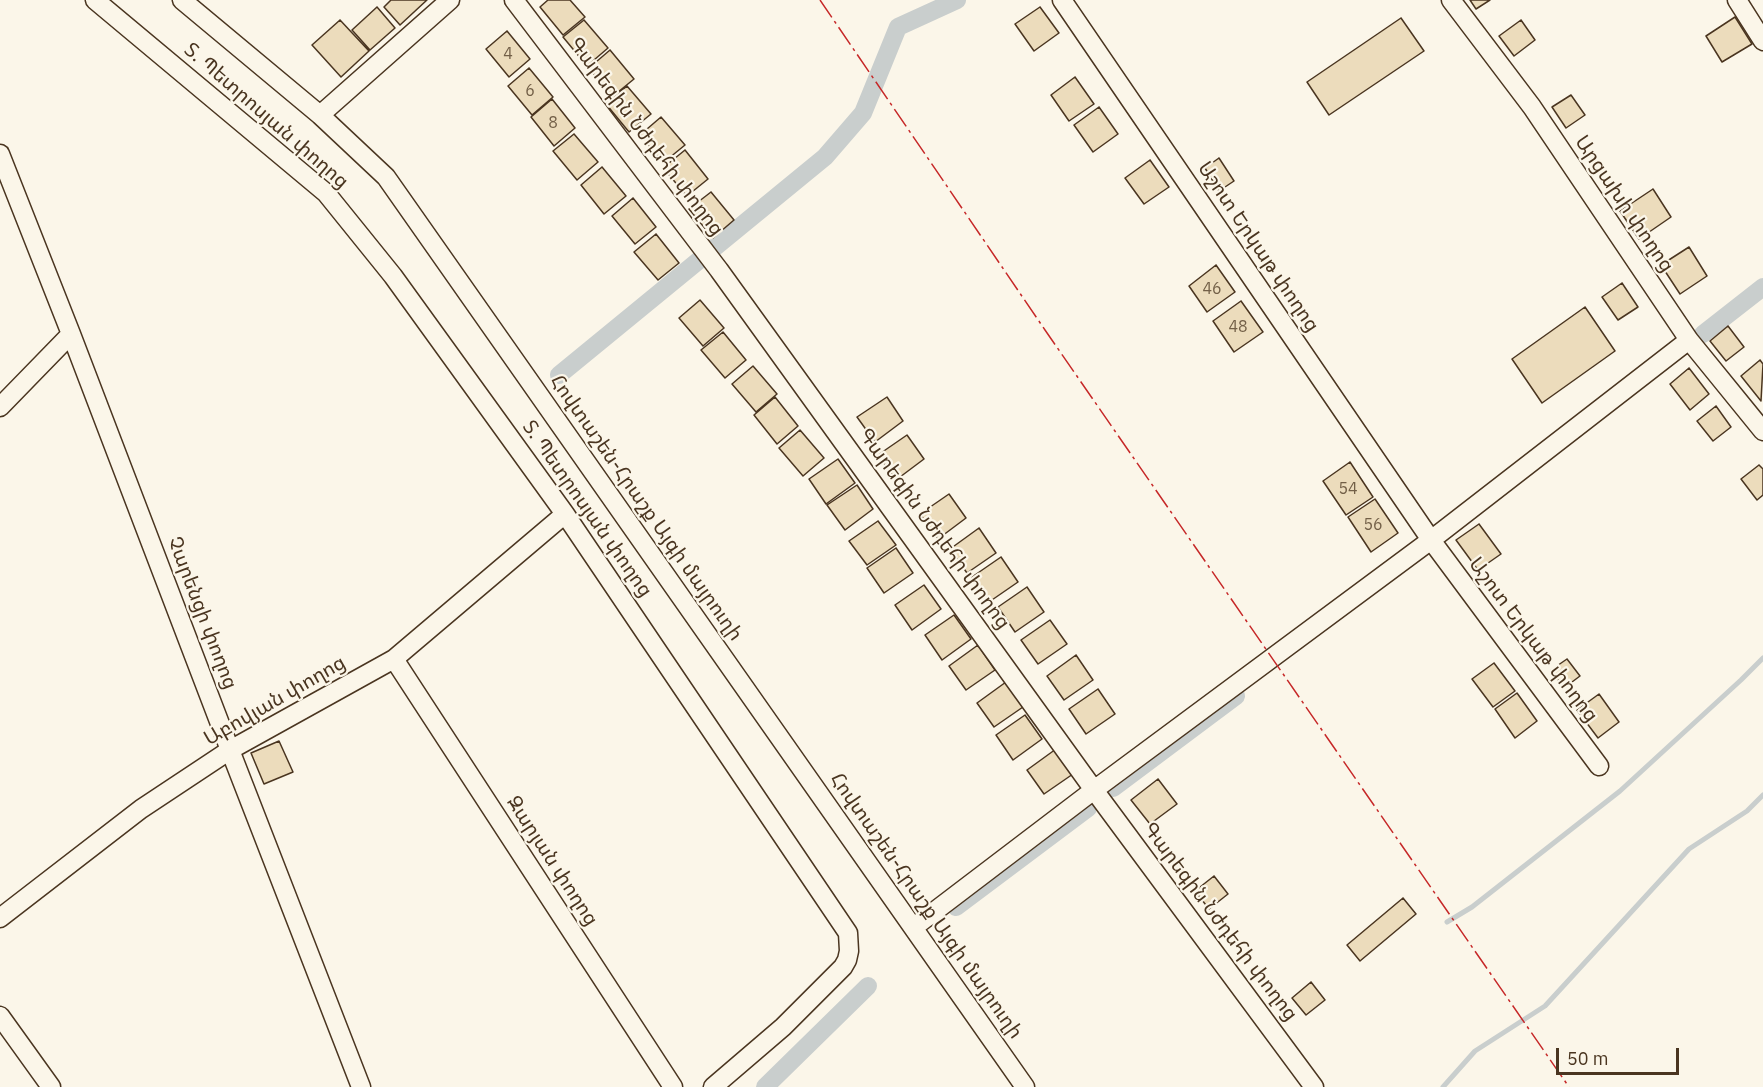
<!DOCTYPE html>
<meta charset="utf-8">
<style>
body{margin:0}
#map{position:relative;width:1763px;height:1087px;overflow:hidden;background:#fbf6e9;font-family:"IBM Plex Sans",sans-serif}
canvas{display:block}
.scale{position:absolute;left:1556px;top:1048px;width:123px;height:27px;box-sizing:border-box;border:3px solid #4a3520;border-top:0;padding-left:8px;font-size:18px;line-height:21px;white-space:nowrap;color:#4a3520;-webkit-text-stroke:4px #fbf6e9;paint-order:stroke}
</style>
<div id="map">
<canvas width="1763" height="1087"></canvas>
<div class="scale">50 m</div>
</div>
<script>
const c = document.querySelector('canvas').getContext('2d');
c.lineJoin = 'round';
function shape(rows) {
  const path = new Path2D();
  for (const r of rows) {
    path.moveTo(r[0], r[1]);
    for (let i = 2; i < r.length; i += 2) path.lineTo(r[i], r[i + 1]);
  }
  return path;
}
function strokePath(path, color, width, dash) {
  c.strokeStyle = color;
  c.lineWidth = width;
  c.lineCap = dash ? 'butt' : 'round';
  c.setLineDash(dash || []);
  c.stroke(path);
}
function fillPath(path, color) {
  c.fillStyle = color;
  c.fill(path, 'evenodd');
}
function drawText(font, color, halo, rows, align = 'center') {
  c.font = font + ' "IBM Plex Sans","Noto Sans Armenian",sans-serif';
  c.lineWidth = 4.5;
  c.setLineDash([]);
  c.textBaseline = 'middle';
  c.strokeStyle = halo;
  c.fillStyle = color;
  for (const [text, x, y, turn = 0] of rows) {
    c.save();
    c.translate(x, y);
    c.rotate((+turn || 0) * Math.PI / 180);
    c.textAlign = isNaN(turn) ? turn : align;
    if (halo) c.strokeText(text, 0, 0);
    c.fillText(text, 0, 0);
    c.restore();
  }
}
strokePath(shape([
 [1447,922,1472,907,1620,791,1741,680,1763,658],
 [1443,1087,1475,1051,1545,1006,1689,849,1747,811,1763,795]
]), '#c9cecd', 5);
strokePath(shape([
 [1703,334,1763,287],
 [559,375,825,157,863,113,898,27,957,0],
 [1113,788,1236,696],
 [956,907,1088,808],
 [765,1087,868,986]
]), '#c9cecd', 18);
const building = shape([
 [391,0,427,0,400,25,384,7,391,0],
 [548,0,570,0,585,17,563,35,540,7,548,0],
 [1470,0,1490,0,1476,9,1470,0],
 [377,7,395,28,370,50,352,30,377,7],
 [1040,7,1059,33,1034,51,1015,24,1040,7],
 [1735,17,1752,44,1722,62,1706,36,1735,17],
 [1401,18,1424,51,1329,115,1307,82,1401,18],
 [340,20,369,51,341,77,312,45,340,20],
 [584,20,608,48,587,66,563,37,584,20],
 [1521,20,1535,40,1514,56,1499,36,1521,20],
 [507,31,530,59,509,77,486,49,507,31],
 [610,50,634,79,612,97,589,68,610,50],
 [529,68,553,97,532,115,508,86,529,68],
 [1075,77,1094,104,1069,121,1051,95,1075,77],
 [627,86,651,114,629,132,606,104,627,86],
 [1571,95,1585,115,1566,128,1552,107,1571,95],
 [552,99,575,128,554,146,531,117,552,99],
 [1099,107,1118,134,1093,152,1074,125,1099,107],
 [661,117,685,145,663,163,640,135,661,117],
 [574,134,598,162,577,180,553,151,574,134],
 [685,150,708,179,687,196,663,168,685,150],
 [1219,158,1234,181,1219,191,1205,168,1219,158],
 [1150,160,1169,187,1144,204,1125,178,1150,160],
 [602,167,626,196,604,214,581,185,602,167],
 [1653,189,1671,217,1639,239,1620,211,1653,189],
 [711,192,734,220,713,238,689,209,711,192],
 [633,198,656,227,635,244,612,216,633,198],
 [656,234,679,263,658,280,634,252,656,234],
 [1689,247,1707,276,1680,294,1661,265,1689,247],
 [1216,265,1235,292,1207,312,1189,286,1216,265],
 [1622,283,1638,307,1618,320,1602,297,1622,283],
 [700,300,724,328,703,346,679,318,700,300],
 [1241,301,1263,332,1234,352,1213,321,1241,301],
 [1585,307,1615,351,1542,403,1512,359,1585,307],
 [1728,326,1744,347,1726,361,1710,341,1728,326],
 [723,332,746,360,725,378,701,350,723,332],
 [1760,360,1763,364,1761,401,1741,376,1760,360],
 [753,366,777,394,756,412,732,384,753,366],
 [1689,368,1709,394,1690,410,1670,384,1689,368],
 [775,397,798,426,777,444,754,415,775,397],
 [887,397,903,421,875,442,857,417,887,397],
 [1716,406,1731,427,1713,441,1697,421,1716,406],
 [800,430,824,458,803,476,779,448,800,430],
 [907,435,924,459,896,480,878,455,907,435],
 [838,459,855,483,826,504,809,479,838,459],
 [1350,462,1373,497,1346,515,1323,481,1350,462],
 [1759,465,1763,469,1763,495,1757,500,1741,479,1759,465],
 [857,485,873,509,845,530,827,505,857,485],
 [949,494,966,518,938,539,920,514,949,494],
 [1375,499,1398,533,1371,552,1348,517,1375,499],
 [878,521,896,545,867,565,849,541,878,521],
 [1479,524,1501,554,1478,570,1456,540,1479,524],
 [979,528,996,553,967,573,950,549,979,528],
 [896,548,913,573,884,593,867,568,896,548],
 [1001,557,1018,582,989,602,972,577,1001,557],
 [924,585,941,609,912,630,895,605,924,585],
 [1027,587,1044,612,1015,632,998,607,1027,587],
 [954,615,971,639,942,660,925,635,954,615],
 [1050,620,1067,644,1038,664,1021,640,1050,620],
 [978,645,995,670,966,690,949,666,978,645],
 [1076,655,1093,680,1064,700,1047,676,1076,655],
 [1567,659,1580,676,1564,688,1551,670,1567,659],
 [1494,663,1515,691,1493,707,1472,679,1494,663],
 [1006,682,1023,707,994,727,977,703,1006,682],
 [1098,689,1115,714,1086,734,1069,709,1098,689],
 [1517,693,1537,721,1515,738,1495,709,1517,693],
 [1599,694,1619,722,1598,738,1577,710,1599,694],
 [1025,715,1042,739,1013,760,996,735,1025,715],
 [279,741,293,772,264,784,251,753,279,741],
 [1056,749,1073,774,1044,794,1027,770,1056,749],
 [1158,779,1177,804,1150,824,1131,800,1158,779],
 [1214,876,1228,894,1209,909,1195,891,1214,876],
 [1403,898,1416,914,1360,961,1347,945,1403,898],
 [1311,982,1325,1000,1306,1015,1292,998,1311,982]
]);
fillPath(building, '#ecdcbc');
strokePath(building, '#4a3520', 1.5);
const minor = shape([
 [95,0,326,193,393,276,565,514,848,933,849,951,847,960,843,967,783,1027,713,1087],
 [182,0,320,115,386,177,1025,1087],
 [514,0,719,270,1094,790,1314,1087],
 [1062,0,1431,540,1599,766],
 [1451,0,1532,107,1689,340,1763,431],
 [1737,0,1763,41],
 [320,115,450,0],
 [0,154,71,334,230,750,361,1087],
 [0,407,71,334],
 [394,659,673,1087],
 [0,918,141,809,230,750,394,659,565,514],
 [914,927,1094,790,1431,540,1689,340],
 [0,1016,51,1087]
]);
strokePath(minor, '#4a3520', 21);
strokePath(minor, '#fbf6e9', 18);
strokePath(shape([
 [820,0,1045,330,1569,1087]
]), '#c62828', 1.5, [21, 4.5, 3, 4.5]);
drawText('16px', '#725f47', null, [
 ["4",508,54],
 ["6",530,91],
 ["8",553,123],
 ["46",1212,289],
 ["48",1238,327],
 ["54",1348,489],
 ["56",1373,525]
]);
drawText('20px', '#4a3520', '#fbf6e9', [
 ["Տ. Պետրոսյան փողոց",266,116,41],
 ["Գարեգին Նժդեհի փողոց",646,137,53],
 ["Արցախի փողոց",1624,204,56],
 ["Աշոտ Երկաթ փողոց",1258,247,56],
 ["Հովտաշեն-Հրաշք Այգի մայրուղի",646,508,55],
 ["Տ. Պետրոսյան փողոց",587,509,55],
 ["Գարեգին Նժդեհի փողոց",934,529,54],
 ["Չարենցի փողոց",202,613,69],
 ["Աշոտ Երկաթ փողոց",1533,640,53],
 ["Աբովյան փողոց",275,701,-30],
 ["Զարյան փողոց",552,861,57],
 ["Հովտաշեն-Հրաշք Այգի մայրուղի",926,906,55],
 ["Գարեգին Նժդեհի փողոց",1220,922,53]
]);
</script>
